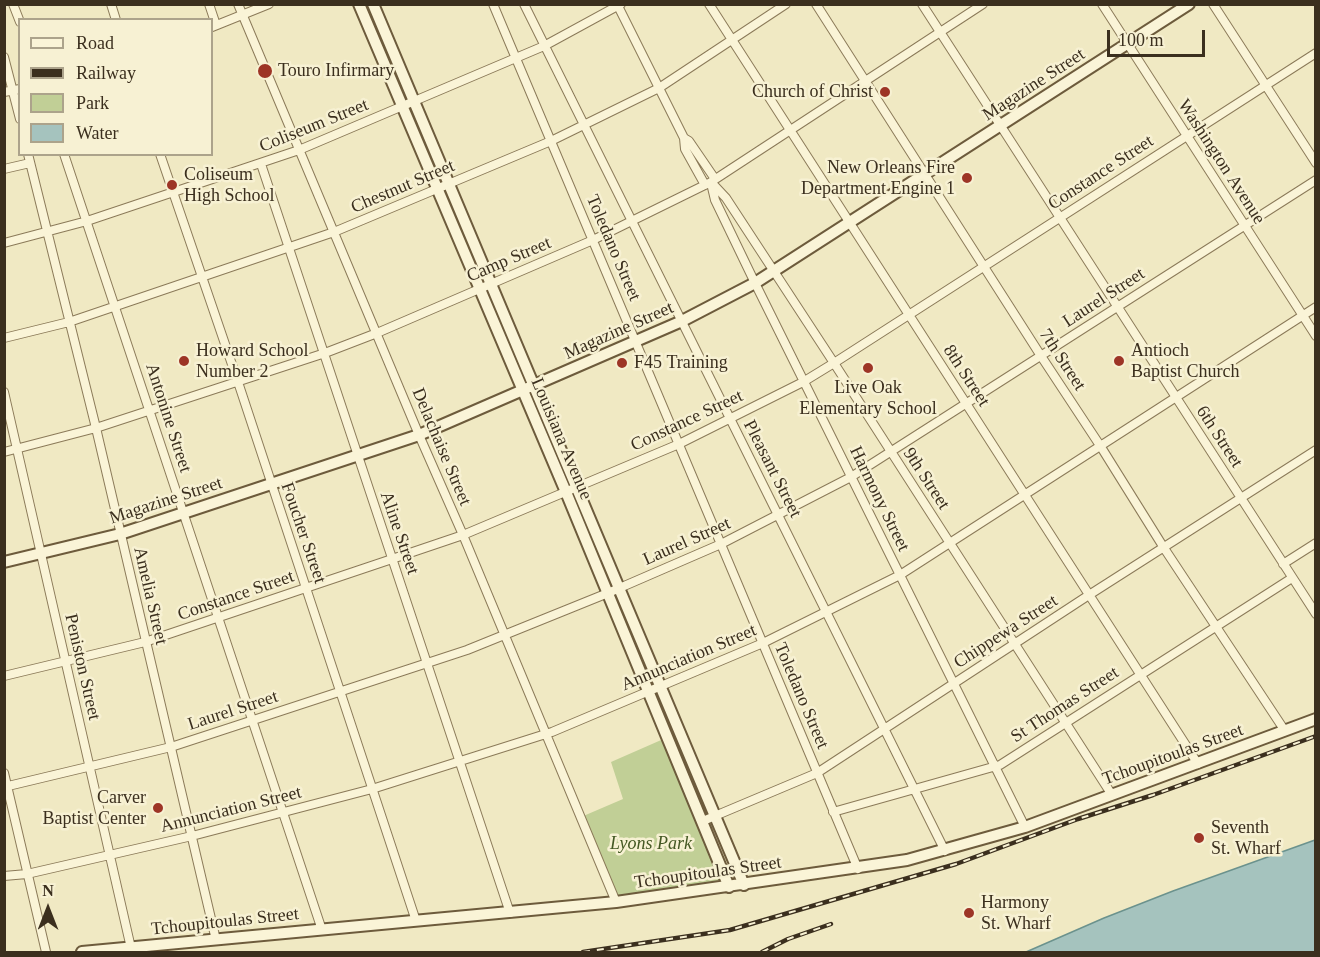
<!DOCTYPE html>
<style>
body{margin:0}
#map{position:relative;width:1320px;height:957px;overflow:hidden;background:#f0e9c3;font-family:Georgia,serif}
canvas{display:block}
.frame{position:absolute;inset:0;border:6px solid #3b2f1e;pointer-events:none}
.legend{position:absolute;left:18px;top:18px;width:195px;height:138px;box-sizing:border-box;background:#f7f1d3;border:2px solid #aca38b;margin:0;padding:8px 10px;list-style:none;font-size:18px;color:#3b2f1e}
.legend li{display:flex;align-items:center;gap:12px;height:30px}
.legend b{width:30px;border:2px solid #aca38b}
.north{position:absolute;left:18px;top:879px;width:60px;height:60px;-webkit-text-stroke:4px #f7f1d3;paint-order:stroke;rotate:0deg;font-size:16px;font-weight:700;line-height:24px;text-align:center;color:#3b2f1e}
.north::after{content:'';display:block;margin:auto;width:21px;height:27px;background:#3b2f1e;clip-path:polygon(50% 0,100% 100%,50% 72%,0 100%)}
.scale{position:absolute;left:1107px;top:30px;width:98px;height:27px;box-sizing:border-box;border:3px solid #3b2f1e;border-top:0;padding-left:8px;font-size:18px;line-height:21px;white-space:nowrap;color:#3b2f1e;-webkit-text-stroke:4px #f7f1d3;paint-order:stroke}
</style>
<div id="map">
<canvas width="1320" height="957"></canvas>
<div class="frame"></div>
<ul class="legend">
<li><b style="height:8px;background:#faf4d7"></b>Road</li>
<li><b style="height:8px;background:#3b2f1e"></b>Railway</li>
<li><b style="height:16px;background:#c1cf96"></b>Park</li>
<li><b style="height:16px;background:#a5c3be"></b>Water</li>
</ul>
<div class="north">N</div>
<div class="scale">100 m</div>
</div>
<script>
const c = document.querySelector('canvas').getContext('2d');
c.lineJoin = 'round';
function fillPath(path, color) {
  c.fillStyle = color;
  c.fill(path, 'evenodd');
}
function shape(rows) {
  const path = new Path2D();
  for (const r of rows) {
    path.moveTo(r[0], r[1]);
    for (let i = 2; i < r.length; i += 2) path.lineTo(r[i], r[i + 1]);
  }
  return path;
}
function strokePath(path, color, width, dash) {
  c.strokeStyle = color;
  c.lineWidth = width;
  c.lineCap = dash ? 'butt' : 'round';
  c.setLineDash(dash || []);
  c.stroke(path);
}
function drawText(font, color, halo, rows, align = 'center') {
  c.font = font + ' Georgia,serif';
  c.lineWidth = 5;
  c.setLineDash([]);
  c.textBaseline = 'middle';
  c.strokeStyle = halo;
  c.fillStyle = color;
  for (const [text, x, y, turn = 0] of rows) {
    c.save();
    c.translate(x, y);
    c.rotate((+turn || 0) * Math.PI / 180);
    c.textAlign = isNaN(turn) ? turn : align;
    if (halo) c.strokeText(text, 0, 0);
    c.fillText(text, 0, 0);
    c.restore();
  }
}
fillPath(shape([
 [668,737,729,887,616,902,581,817,623,799,611,762]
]), '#c1cf96');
const water = shape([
 [1315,840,1315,952,1026,952,1104,918,1173,891,1315,840]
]);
fillPath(water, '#a5c3be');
strokePath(water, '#6b928d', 1.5);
const street = shape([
 [13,4,20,22],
 [111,4,116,20],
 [209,4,216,25],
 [238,4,419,435,463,535,616,902],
 [493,4,858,869],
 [524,4,945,851],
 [617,4,684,138,689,141,715,179],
 [709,4,1198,764],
 [816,4,1041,356,1101,447,1164,548,1285,731],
 [922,4,1316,614],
 [1102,4,1316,336],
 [1213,4,1316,163],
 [212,27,269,4],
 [4,57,20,119],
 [4,92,20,89],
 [684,138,685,149,705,185],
 [28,154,96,428,216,940],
 [64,154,322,930],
 [160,154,238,382,416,921],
 [261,164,510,913],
 [4,169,30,163],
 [711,182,726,198,834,363,1112,795],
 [711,183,715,200,755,283,1025,827],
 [4,243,87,221,299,150,544,46,621,4],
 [4,338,69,322,334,232,551,141,659,88,786,4],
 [4,392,131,948],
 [4,452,96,428,325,353,377,333,593,240,711,182,983,4],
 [1283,564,1316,543],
 [4,676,145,642,392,559,463,535,679,444,803,382,834,363,1316,53],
 [4,773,46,952],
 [4,787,171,747,467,650,608,593,721,544,851,477,1316,180],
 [833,812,1000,765,1292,578],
 [703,821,817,773,1089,595,1316,450],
 [4,876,27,874,192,836,372,789,552,732,763,643,900,575,1316,307]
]);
const secondary = shape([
 [359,4,566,492,729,887],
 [373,4,744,885],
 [4,562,120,534,419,435,682,321,755,283,1189,4],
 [82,952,616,902,907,860,1025,827,1316,719]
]);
strokePath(street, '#8b7a59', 10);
strokePath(secondary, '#6d5b3c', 14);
strokePath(street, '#faf4d7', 8);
strokePath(secondary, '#faf4d7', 10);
const rail = shape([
 [583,952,730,930,956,864,1078,819,1153,795,1316,736],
 [762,952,788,939,831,924]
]);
strokePath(rail, '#3b2f1e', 4.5);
strokePath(rail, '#f7f1d3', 2, [7]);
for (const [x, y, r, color] of [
 [265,71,8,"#9d3526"],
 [885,92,6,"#9d3526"],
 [967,178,6,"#9d3526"],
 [172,185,6,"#9d3526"],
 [184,361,6,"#9d3526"],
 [1119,361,6,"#9d3526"],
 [622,363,6,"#9d3526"],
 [868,368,6,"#9d3526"],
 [158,808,6,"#9d3526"],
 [1199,838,6,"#9d3526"],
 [969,913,6,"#9d3526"]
]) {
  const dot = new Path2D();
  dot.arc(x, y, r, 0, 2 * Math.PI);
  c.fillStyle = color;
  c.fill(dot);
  strokePath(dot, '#f7f1d3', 2);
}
drawText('18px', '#3b2f1e', '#f7f1d3', [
 ["Touro Infirmary",278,71],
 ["Church of Christ",873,92,"right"],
 ["New Orleans Fire",955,168,"right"],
 ["Department Engine 1",955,189,"right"],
 ["Coliseum",184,175],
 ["High School",184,196],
 ["Howard School",196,351],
 ["Number 2",196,372],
 ["Antioch",1131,351],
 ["Baptist Church",1131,372],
 ["F45 Training",634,363],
 ["Live Oak",868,388,"center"],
 ["Elementary School",868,409,"center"],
 ["Carver",146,798,"right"],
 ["Baptist Center",146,819,"right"],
 ["Seventh",1211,828],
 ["St. Wharf",1211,849],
 ["Harmony",981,903],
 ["St. Wharf",981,924]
], 'left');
drawText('18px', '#3b2f1e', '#f7f1d3', [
 ["Magazine Street",1034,85,-33],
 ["Coliseum Street",314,126,-22],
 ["Washington Avenue",1221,162,57],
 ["Constance Street",1101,173,-33],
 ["Chestnut Street",403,187,-23],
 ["Toledano Street",613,248,67],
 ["Camp Street",509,260,-23],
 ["Laurel Street",1104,298,-33],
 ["Magazine Street",619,331,-24],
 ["7th Street",1062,360,57],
 ["8th Street",966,376,57],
 ["Antonine Street",168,418,72],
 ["Constance Street",687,421,-25],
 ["6th Street",1219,437,57],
 ["Louisiana Avenue",561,439,67],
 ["Delachaise Street",441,447,67],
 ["Pleasant Street",772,469,63],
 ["9th Street",926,479,57],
 ["Harmony Street",879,499,64],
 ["Magazine Street",166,501,-18],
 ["Foucher Street",303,533,71],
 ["Aline Street",399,533,71],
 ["Laurel Street",687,542,-24],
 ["Amelia Street",150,596,77],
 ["Constance Street",236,596,-19],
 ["Chippewa Street",1006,632,-33],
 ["Annunciation Street",689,658,-23],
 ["Peniston Street",82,667,77],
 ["Toledano Street",801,696,67],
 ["St Thomas Street",1065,705,-33],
 ["Laurel Street",233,711,-18],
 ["Tchoupitoulas Street",1173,755,-20],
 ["Annunciation Street",231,810,-14],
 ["Tchoupitoulas Street",708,873,-8],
 ["Tchoupitoulas Street",225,922,-6]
]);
drawText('italic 18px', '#445823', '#f7f1d3', [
 ["Lyons Park",651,844]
]);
</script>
